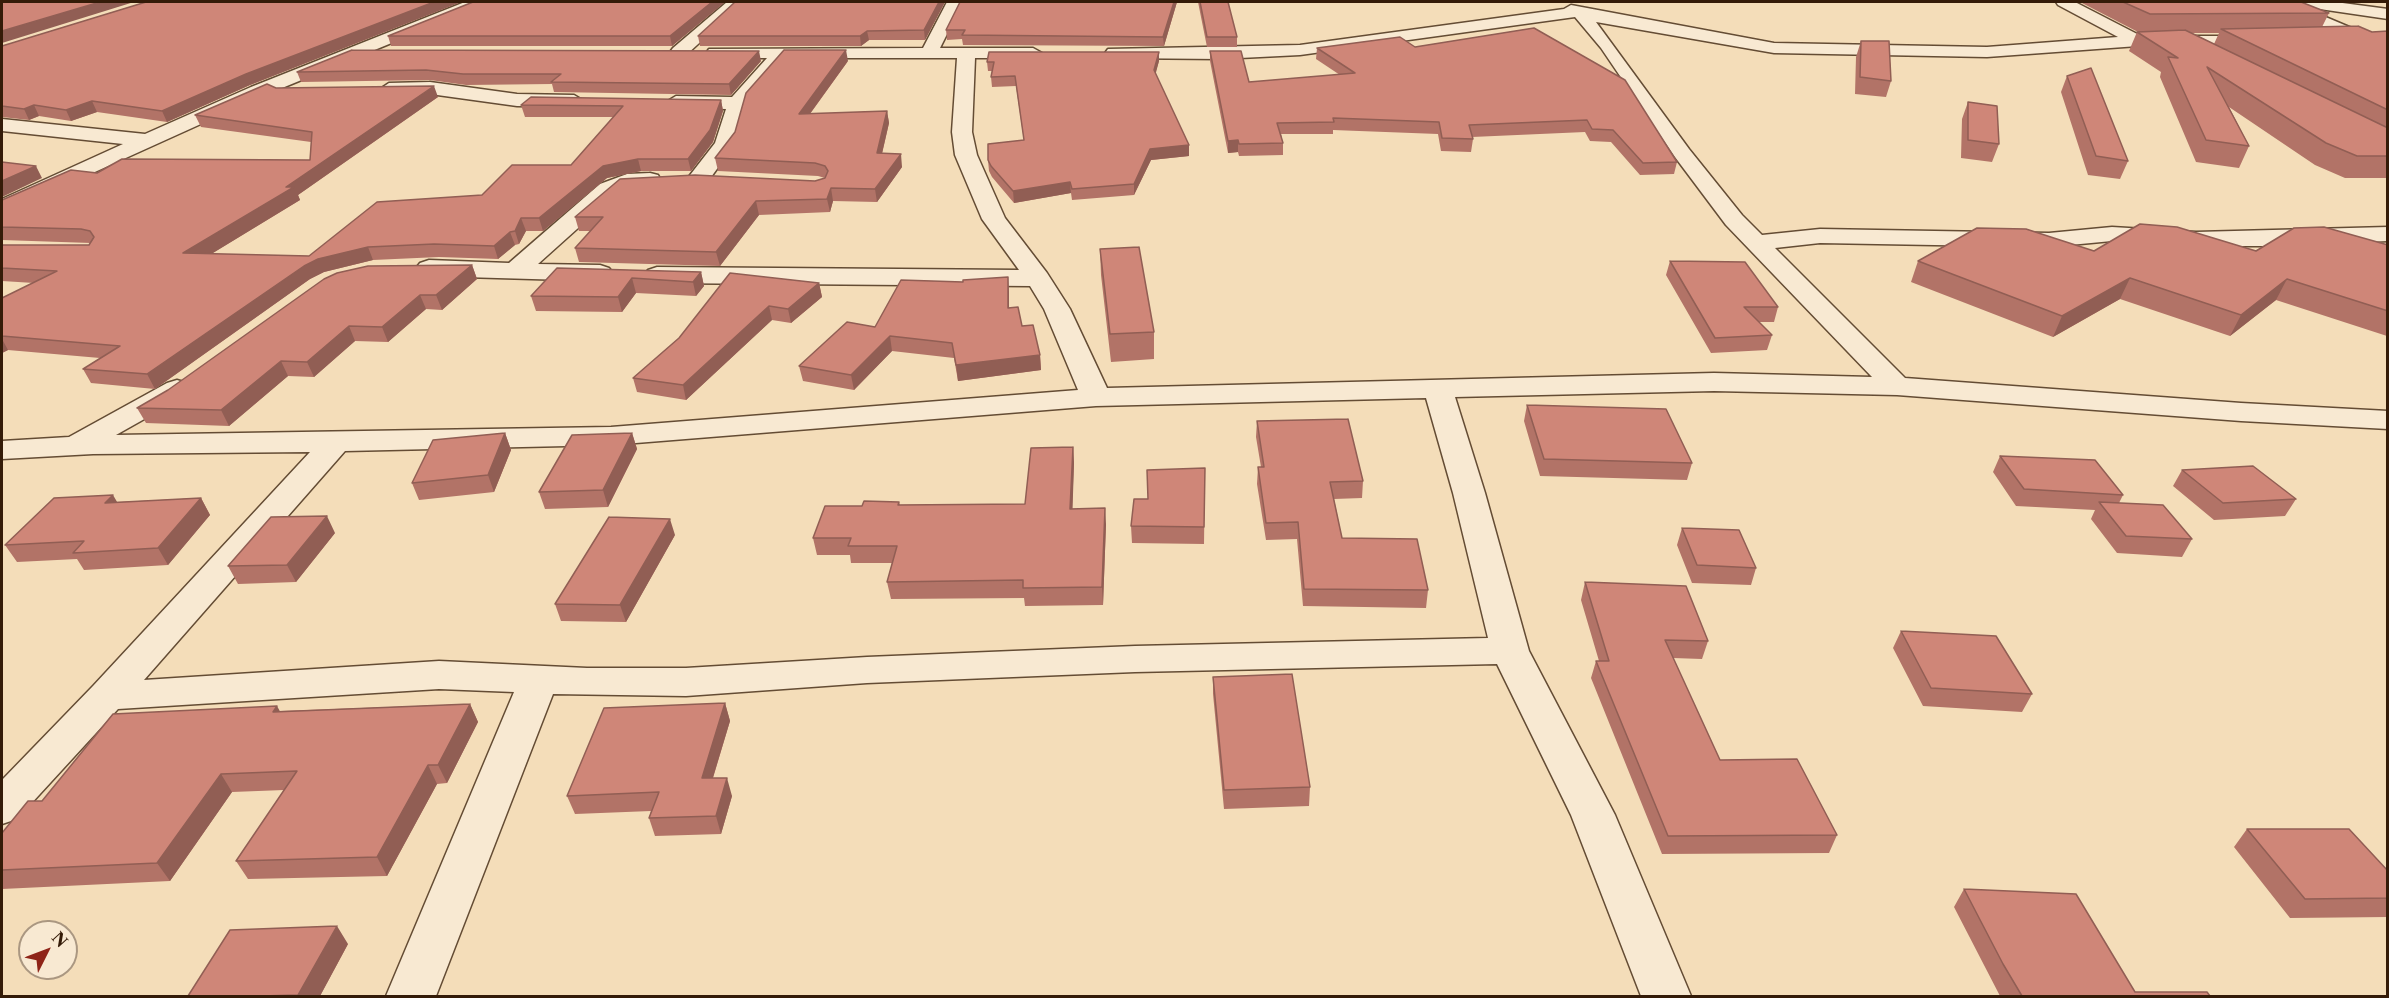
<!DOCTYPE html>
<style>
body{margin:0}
#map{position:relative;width:2389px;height:998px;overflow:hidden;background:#f4ddb9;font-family:"Libre Caslon Text",serif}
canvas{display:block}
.frame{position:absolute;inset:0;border:3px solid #341b08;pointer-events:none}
.north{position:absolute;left:18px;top:920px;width:60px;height:60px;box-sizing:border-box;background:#f8e9d2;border:2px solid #aa9781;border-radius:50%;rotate:48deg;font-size:16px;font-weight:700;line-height:24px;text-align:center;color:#341b08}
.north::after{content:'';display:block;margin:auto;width:21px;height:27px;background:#8f2418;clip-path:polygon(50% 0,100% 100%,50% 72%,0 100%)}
</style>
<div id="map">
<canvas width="2389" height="998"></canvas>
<div class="frame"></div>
<div class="north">N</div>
</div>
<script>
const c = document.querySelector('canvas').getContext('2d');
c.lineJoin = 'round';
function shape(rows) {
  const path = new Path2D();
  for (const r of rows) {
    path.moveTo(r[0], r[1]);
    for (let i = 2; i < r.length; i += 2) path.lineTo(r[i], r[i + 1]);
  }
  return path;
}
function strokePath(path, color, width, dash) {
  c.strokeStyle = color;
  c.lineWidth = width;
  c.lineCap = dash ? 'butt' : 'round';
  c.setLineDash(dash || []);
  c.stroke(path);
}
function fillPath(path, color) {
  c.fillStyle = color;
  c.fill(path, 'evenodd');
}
const minor = shape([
 [465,2,486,2,484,5,265,95,2,214,2,199,123,144,2,131,2,119,145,134,251,87,465,2],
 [727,2,744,2,685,56,673,56,670,52,673,48,727,2],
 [947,2,963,2,940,48,1033,48,1042,53,1033,58,975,58,972,132,977,155,1005,218,1047,273,1070,309,1107,388,1714,373,1872,377,1726,225,1675,157,1601,48,1575,17,1300,55,1220,59,1114,58,1105,53,1108,49,1300,45,1564,9,1571,5,1774,43,1987,47,2118,37,2058,5,2056,2,2075,2,2141,36,2267,36,2270,40,2267,44,2261,45,2138,46,1987,57,1774,53,1596,22,1689,149,1742,215,1762,235,1820,229,2049,233,2112,227,2196,232,2388,227,2388,241,2273,246,2196,246,2112,241,2049,247,1820,243,1775,248,1905,378,2241,403,2388,411,2388,429,2241,421,1897,395,1714,391,1455,397,1485,493,1529,651,1615,815,1691,996,1641,996,1571,815,1497,664,1135,672,867,683,686,696,553,694,436,996,386,996,514,692,439,689,118,709,17,819,2,824,2,780,93,686,310,452,93,454,2,459,2,441,69,437,167,383,177,380,187,383,192,389,187,395,116,435,611,427,1078,390,1044,309,1030,286,657,283,648,280,644,275,648,270,657,267,1019,270,982,219,955,155,952,132,957,58,786,58,746,104,735,144,706,184,690,184,687,179,715,143,726,109,676,108,666,102,676,96,732,97,767,58,715,58,706,53,709,49,923,48,947,2],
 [1426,398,1453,493,1488,638,1135,646,867,657,686,668,587,668,439,661,144,680,345,451,611,445,1096,406,1426,398],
 [2270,2,2290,2,2354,29,2359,37,2350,42,2319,43,2316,39,2319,35,2334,33,2270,2],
 [2298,2,2335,2,2388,9,2388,19,2306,7,2298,2],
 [430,82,517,94,574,95,584,101,574,107,517,106,430,94,389,95,380,89,389,83,430,82],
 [650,173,658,175,661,180,658,185,631,187,616,194,538,264,600,265,609,268,613,273,609,278,600,281,429,276,420,273,416,268,420,263,429,260,509,263,600,184,627,174,650,173]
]);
strokePath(minor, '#644c34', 3);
fillPath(minor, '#f8e9d2');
fillPath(shape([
 [146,2,461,2,250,85,167,122,97,112,71,121,39,116,29,120,2,117,2,121,2,46],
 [473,2,725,2,672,46,391,46,388,36],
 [945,2,925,40,869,40,861,46,700,46,698,36],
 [960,2,1177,2,1164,46,963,45,962,39,947,40,946,30],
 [1198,2,1228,2,1237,37,1237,47,1207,47],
 [2082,2,2301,2,2329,13,2322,27,2372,32,2388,31,2388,178,2345,178,2315,165,2229,107,2249,146,2239,168,2196,162,2160,77,2161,72,2129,51,2137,32,2138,32,2082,3],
 [2192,33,2219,33,2214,44],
 [1534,28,1677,162,1674,174,1640,175,1611,142,1590,141,1585,132,1472,137,1473,139,1471,152,1441,151,1438,134,1333,130,1333,134,1281,134,1283,143,1283,155,1239,156,1238,152,1228,153,1210,61,1210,51,1249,82,1340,75,1316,59,1317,48,1415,47],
 [1861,41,1891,81,1886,97,1855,94,1856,57],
 [1159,52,1159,61,1155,74,1189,156,1151,160,1134,195,1072,200,1071,193,1014,203,992,177,989,171,988,160,1024,141,1016,86,992,87,991,77,992,71,988,71,987,62],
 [761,61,731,95,554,92,552,84,466,85,430,80,301,82,297,72],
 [848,61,810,114,887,111,889,123,882,154,902,167,877,202,833,201,830,212,759,215,720,266,579,262,575,248,591,231,579,231,575,217,815,181,825,178,818,176,718,171,715,158],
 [2067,76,2128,161,2120,179,2088,175,2061,92],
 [276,88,438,97,298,195,300,200,211,254,309,256,482,195,571,165,613,117,525,117,521,105,721,100,723,111,713,142,691,171,641,171,607,178,543,231,526,231,519,244,515,245,498,259,439,257,373,260,324,272,310,279,155,389,91,383,83,369,100,358,8,350,2,353,2,298,34,283,2,281,2,245,89,245,91,243,2,240,2,200,97,173,310,160,311,142,201,127,195,115],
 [1968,102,1999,144,1992,162,1961,158,1962,119],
 [2388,245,2387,336,2276,300,2230,336,2120,299,2053,337,1911,282,1918,261,2094,251,2256,251],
 [1100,249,1154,332,1154,359,1111,362,1101,275],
 [1670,261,1778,307,1774,322,1759,322,1772,335,1767,350,1711,353,1666,275],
 [472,265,477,279,442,310,426,309,388,342,355,341,314,377,288,376,229,426,146,423,137,408],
 [557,268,701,272,704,286,696,296,636,293,622,312,536,311,531,296],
 [819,283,822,297,791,323,772,320,686,400,637,392,633,378,679,338],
 [1009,292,1009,308,1022,326,1040,355,1041,370,958,381,954,358,892,351,854,390,803,381,799,366,875,327],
 [1527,405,1692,463,1687,480,1540,476,1524,421],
 [1257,421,1363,481,1362,498,1334,499,1342,538,1428,590,1426,608,1303,606,1297,539,1266,540,1257,484,1258,467,1261,467,1256,437],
 [505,433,511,450,494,492,419,500,412,483],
 [632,433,637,449,608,507,545,509,539,492],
 [1073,447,1074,463,1072,509,1106,524,1103,605,1025,606,1024,598,891,599,887,582,892,563,851,563,850,555,817,555,813,538,862,506,899,502,900,505,1025,504],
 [2000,456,2123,495,2119,503,2192,539,2182,557,2117,553,2091,519,2095,510,2016,506,1993,472],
 [1205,468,1204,544,1132,543,1131,526,1148,499],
 [2182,470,2296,499,2285,516,2214,520,2173,486],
 [201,498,210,515,168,565,84,570,77,559,17,562,5,545,117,502],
 [1682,528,1756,568,1751,585,1692,583,1677,545],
 [335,533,296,582,238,584,228,566],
 [675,535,626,622,561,621,555,604],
 [1585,582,1708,641,1702,659,1673,658,1720,760,1837,835,1829,853,1662,854,1591,678,1596,661,1599,661,1581,600],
 [1901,631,2032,694,2022,712,1923,706,1893,648],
 [1213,677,1310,787,1309,806,1224,809,1213,694],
 [725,703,730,721,713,778,732,796,721,834,655,836,649,818,651,811,575,814,567,796],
 [470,704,478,722,447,783,437,784,387,876,248,879,236,861,284,790,232,792,170,881,2,889,2,833,42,801,280,711],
 [2247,829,2388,871,2388,917,2290,918,2234,847],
 [1964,889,2135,992,2210,996,2000,996,1954,907],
 [348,944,320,996,188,996]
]), '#b27367');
fillPath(shape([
 [100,2,134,2,2,43,2,31],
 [434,2,461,2,250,85,167,122,162,111,246,74],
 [712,2,725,2,672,46,670,36],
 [939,2,945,2,925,40,924,30],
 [1174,2,1177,2,1164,46,1163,37],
 [867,31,869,40,861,46,860,36],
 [846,50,848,61,801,126,799,114],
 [759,51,761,61,731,95,729,84],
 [1159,52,1159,61,1154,80,1154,70],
 [434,86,438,97,298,195,300,200,190,267,183,253,286,187],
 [721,100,723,111,713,142,691,171,688,159],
 [92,101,97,112,71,121,66,110],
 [34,105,39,116,29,120,24,109],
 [887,111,889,123,879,166,877,153],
 [1238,140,1238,152,1228,153,1228,141],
 [1189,145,1189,156,1151,160,1134,195,1134,184,1150,149],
 [901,154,902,167,877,202,875,189],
 [638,159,641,171,607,178,543,231,539,218,603,166],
 [36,166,42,178,2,197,2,181],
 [1070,182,1071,193,1014,203,1013,191],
 [831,188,833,201,830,212,827,199],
 [756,201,759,215,720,266,716,252],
 [521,218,526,231,519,244,515,231],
 [510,232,515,245,498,259,494,246],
 [368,247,373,260,324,272,310,279,155,389,147,374,304,266,318,259],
 [472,265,477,279,442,310,436,295],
 [701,272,704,286,696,296,693,282],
 [1008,277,1009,292,1009,323,1008,308],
 [632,278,636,293,622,312,618,297],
 [2130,278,2120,299,2053,337,2062,316],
 [2287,279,2276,300,2230,336,2241,315],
 [819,283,822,297,791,323,788,309],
 [420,295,426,309,388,342,382,327],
 [769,306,772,320,686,400,683,385],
 [349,326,355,341,314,377,307,362],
 [890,336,892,351,854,390,851,375],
 [2,339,8,350,2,353],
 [1040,355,1041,370,958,381,956,365],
 [281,361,288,376,229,426,221,410],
 [505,433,511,450,494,492,488,475],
 [632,433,637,449,608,507,603,490],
 [1073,447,1074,463,1072,526,1070,509],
 [113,495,123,512,105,503],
 [201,498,210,515,168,565,158,548],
 [1105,508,1106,524,1103,605,1102,587],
 [327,516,335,533,296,582,287,565],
 [670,519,675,535,626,622,620,605],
 [725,703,730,721,707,797,702,778],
 [470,704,478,722,447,783,438,765],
 [277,706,287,724,273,712],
 [428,765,437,784,387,876,377,857],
 [221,774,232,792,170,881,157,863],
 [727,778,732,796,721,834,716,816],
 [337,926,348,944,320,996,299,996,298,995]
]), '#915e54');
const building = shape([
 [2,2,100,2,2,31,2,2],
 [146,2,434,2,246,74,162,111,92,101,66,110,34,105,24,109,2,106,2,46,146,2],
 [473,2,712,2,670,36,388,36,473,2],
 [735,2,939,2,924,30,867,31,860,36,698,36,735,2],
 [960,2,1174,2,1163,37,962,35,965,30,946,30,960,2],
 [1200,2,1228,2,1237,37,1207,37,1200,2],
 [2123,2,2301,2,2329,13,2150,14,2123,2],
 [2358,26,2372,32,2388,31,2388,110,2221,29,2358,26],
 [1534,28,1625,80,1677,162,1643,163,1613,130,1592,129,1587,120,1469,125,1473,139,1442,138,1439,122,1333,118,1334,122,1277,123,1283,143,1239,144,1238,140,1228,141,1210,51,1241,51,1249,82,1355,73,1317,48,1400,37,1415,47,1534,28],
 [2185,30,2388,128,2388,156,2357,156,2326,143,2207,67,2249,146,2206,140,2168,57,2178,58,2137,32,2185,30],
 [1861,41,1889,41,1891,81,1860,77,1861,41],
 [352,50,759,51,729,84,551,82,561,74,463,74,426,70,297,72,352,50],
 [784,50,846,50,799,114,887,111,877,153,901,154,875,189,831,188,827,199,756,201,716,252,575,248,603,217,575,217,620,179,695,175,815,181,825,178,828,171,825,166,815,163,715,158,735,132,746,93,784,50],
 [989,52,1159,52,1154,70,1189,145,1150,149,1134,184,1072,189,1070,182,1013,191,991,166,988,160,988,144,1024,140,1015,76,991,77,994,62,987,62,989,52],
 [2091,68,2128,161,2096,156,2067,76,2091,68],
 [267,84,276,88,434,86,286,187,294,187,183,253,309,256,377,202,482,195,512,165,571,165,623,106,521,105,531,97,721,100,710,130,688,159,638,159,603,166,539,218,521,218,515,231,510,232,494,246,434,244,368,247,318,259,304,266,147,374,83,369,120,346,2,336,2,298,57,271,2,268,2,245,89,245,94,237,90,231,81,229,2,227,2,200,71,170,97,173,122,159,310,160,312,132,195,115,267,84],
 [1968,102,1997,106,1999,144,1968,140,1968,102],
 [2,162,36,166,2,181,2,162],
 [2140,224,2177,227,2256,251,2294,228,2324,227,2388,245,2388,311,2287,279,2241,315,2130,278,2062,316,1918,261,1977,228,2026,229,2094,251,2140,224],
 [1139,247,1154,332,1110,334,1100,249,1139,247],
 [1670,261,1745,262,1778,307,1744,307,1772,335,1715,338,1670,261],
 [472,265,436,295,420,295,382,327,349,326,307,362,281,361,221,410,137,408,168,390,324,279,337,273,368,266,472,265],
 [557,268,701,272,693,282,632,278,618,297,531,296,557,268],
 [730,273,819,283,788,309,769,306,683,385,633,378,679,338,730,273],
 [1008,277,1008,308,1018,307,1022,326,1033,325,1040,355,956,365,952,343,890,336,851,375,799,366,847,322,875,327,901,280,963,282,963,280,1008,277],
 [1527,405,1666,409,1692,463,1544,459,1527,405],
 [1348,419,1363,481,1330,482,1342,538,1417,539,1428,590,1304,589,1298,522,1266,523,1258,467,1264,467,1257,421,1348,419],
 [505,433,488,475,412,483,433,440,505,433],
 [632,433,603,490,539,492,572,435,632,433],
 [1073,447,1070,509,1105,508,1102,587,1023,588,1023,580,887,582,897,546,848,546,851,538,813,538,825,506,862,506,864,501,899,502,898,505,1025,504,1031,448,1073,447],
 [2000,456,2095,460,2123,495,2024,489,2000,456],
 [2253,466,2296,499,2223,503,2182,470,2253,466],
 [1205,468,1204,527,1131,526,1134,499,1148,499,1147,470,1205,468],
 [113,495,105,503,201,498,158,548,73,553,84,541,5,545,54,498,113,495],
 [2099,502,2163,505,2192,539,2126,536,2099,502],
 [327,516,287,565,228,566,271,517,327,516],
 [609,517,670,519,620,605,555,604,609,517],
 [1682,528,1739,530,1756,568,1697,565,1682,528],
 [1585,582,1686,586,1708,641,1665,640,1720,760,1797,759,1837,835,1668,836,1596,661,1609,661,1585,582],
 [1901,631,1996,636,2032,694,1931,688,1901,631],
 [1292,674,1310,787,1224,790,1213,677,1292,674],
 [725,703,702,778,727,778,716,816,649,818,659,792,567,796,604,708,725,703],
 [470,704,438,765,428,765,377,857,236,861,297,771,221,774,157,863,2,870,2,833,28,801,42,801,113,714,277,706,273,712,470,704],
 [2247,829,2349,829,2388,871,2388,898,2305,899,2247,829],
 [1964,889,2076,894,2135,992,2207,992,2210,996,2022,996,2003,964,1964,889],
 [337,926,298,995,261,996,188,996,230,930,337,926]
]);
fillPath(building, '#cf8678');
strokePath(building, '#915e54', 1.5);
</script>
